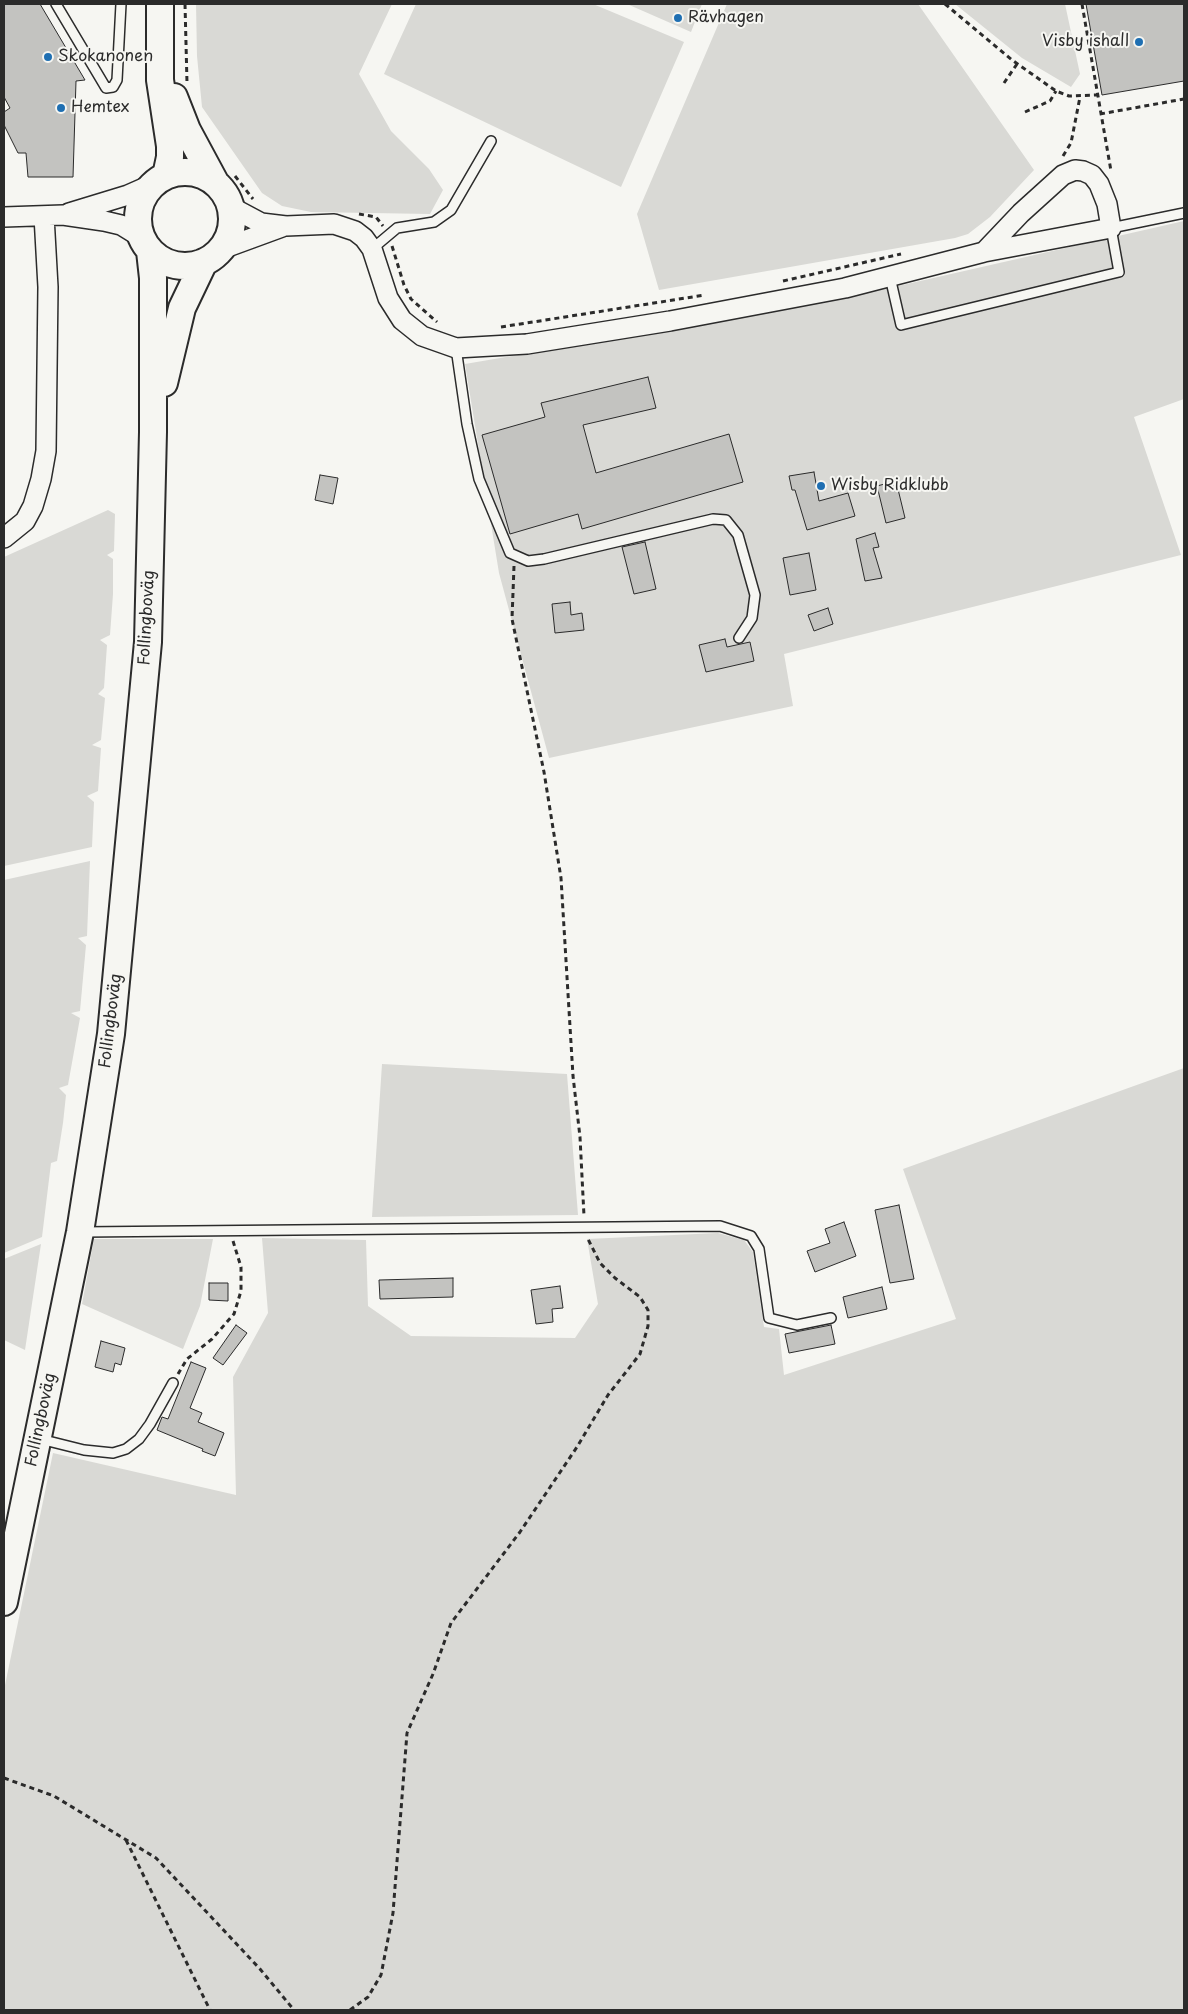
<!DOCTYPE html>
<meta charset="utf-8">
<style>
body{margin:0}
#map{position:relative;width:1188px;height:2014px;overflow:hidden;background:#f6f6f2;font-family:"Playpen Sans",sans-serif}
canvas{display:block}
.frame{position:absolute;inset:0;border:5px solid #2b2b2b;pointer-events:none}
</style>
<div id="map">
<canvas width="1188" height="2014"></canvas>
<div class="frame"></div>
</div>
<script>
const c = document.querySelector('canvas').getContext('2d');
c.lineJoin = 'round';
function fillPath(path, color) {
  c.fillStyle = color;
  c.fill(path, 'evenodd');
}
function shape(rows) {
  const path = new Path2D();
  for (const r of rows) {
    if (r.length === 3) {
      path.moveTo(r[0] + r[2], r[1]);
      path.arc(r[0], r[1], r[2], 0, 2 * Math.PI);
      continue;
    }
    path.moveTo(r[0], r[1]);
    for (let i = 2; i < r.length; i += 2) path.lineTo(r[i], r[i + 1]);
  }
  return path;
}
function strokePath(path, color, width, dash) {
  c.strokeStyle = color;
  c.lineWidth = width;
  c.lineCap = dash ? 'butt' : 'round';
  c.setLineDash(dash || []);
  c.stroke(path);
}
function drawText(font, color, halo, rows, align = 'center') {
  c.font = font + ' "Playpen Sans",sans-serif';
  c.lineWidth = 4;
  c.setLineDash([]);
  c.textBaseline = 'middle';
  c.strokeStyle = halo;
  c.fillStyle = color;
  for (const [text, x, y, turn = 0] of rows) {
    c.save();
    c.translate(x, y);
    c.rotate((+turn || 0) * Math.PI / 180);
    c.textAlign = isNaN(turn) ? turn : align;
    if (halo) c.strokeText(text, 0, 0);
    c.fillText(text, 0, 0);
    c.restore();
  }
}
fillPath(shape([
 [196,4,392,4,359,74,391,131,429,169,443,190,430,214,311,212,282,206,262,193,202,107,197,56],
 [416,4,593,4,684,42,621,187,384,74],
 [627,4,702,4,691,32],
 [727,4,918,4,1034,170,990,217,968,234,955,238,659,290,637,214],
 [955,4,1065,4,1080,74,1071,87,1022,58],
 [1184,221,1184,399,1134,417,1181,555,784,654,793,706,549,758,499,573,465,364,746,316,907,284],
 [108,510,115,514,114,551,107,555,113,559,113,594,110,635,100,640,107,645,104,688,98,694,105,698,101,740,92,745,101,748,98,791,87,796,94,802,92,847,4,866,4,557],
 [90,861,87,936,78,938,86,945,80,1011,71,1013,80,1018,68,1085,59,1088,66,1095,63,1123,57,1161,51,1163,42,1237,4,1253,4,880],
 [382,1064,567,1074,578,1215,372,1217],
 [1184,1068,1184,2010,4,2010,4,1690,53,1453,236,1495,233,1377,268,1313,262,1238,366,1240,368,1306,411,1336,575,1338,598,1304,587,1239,718,1233,744,1240,753,1252,764,1327,779,1329,784,1375,956,1319,903,1169],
 [94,1239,213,1239,200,1306,183,1349,82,1304],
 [41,1244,25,1350,4,1340,4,1259]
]), '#d9d9d5');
const building = shape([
 [4,4,40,4,85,80,76,81,73,177,28,177,26,153,18,153,4,125,4,112,10,108,4,97,4,4],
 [1086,4,1184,4,1184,81,1102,95,1086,4],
 [648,377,656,408,583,425,596,473,729,434,743,482,582,529,578,514,510,534,482,435,545,417,541,403,648,377],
 [814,472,819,501,848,493,855,516,807,530,795,490,792,490,789,476,814,472],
 [320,475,338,478,333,504,315,500,320,475],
 [896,481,905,518,886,523,877,486,896,481],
 [875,533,879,547,873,548,882,578,865,581,856,539,875,533],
 [645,542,656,589,634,594,622,547,645,542],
 [809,553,816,590,790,595,783,558,809,553],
 [570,602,571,615,582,613,584,630,555,633,552,604,570,602],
 [828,608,833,624,814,631,808,615,828,608],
 [725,639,727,647,750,642,754,661,706,672,699,645,725,639],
 [899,1205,914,1279,890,1283,875,1210,899,1205],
 [844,1222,856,1256,815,1272,807,1251,830,1243,825,1229,844,1222],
 [453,1278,453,1297,380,1299,379,1280,453,1278],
 [209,1283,228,1283,228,1301,209,1300,209,1283],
 [560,1286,563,1308,552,1309,553,1322,536,1324,531,1290,560,1286],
 [882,1287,887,1309,848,1318,843,1297,882,1287],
 [236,1325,247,1333,223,1365,213,1358,236,1325],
 [831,1325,835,1344,789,1353,785,1334,831,1325],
 [101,1341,125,1348,121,1365,115,1363,113,1372,95,1367,101,1341],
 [191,1362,206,1368,190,1408,202,1413,198,1422,224,1433,215,1456,202,1451,203,1449,157,1430,162,1417,168,1419,191,1362]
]);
fillPath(building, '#c3c3c0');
strokePath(building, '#2b2b2b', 1);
const service = shape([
 [56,4,106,88,113,87,117,80,121,4],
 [372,249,397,228,434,222,451,210,491,141],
 [890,277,901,325,1119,272,1111,228,1184,213],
 [456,348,467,424,479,479,510,553,528,561,544,559,713,519,726,520,738,535,755,595,752,618,739,638],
 [82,1232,720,1226,751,1236,759,1249,769,1318,797,1325,831,1318],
 [40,1439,84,1450,113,1453,126,1449,139,1439,150,1424,173,1383]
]);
const minor = shape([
 [231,207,261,223,286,226,334,224,355,231,364,238,372,249,388,298,402,320,422,336,456,348,527,344,670,321,845,288,984,252,1111,228,1107,204,1099,184,1092,175,1083,171,1075,170,1063,175,1021,213,984,252],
 [69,213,128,195,153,184],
 [4,217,63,215,104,221,121,225,142,238],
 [222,249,282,227],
 [4,538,25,521,33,506,41,479,46,451,48,287,44,216]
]);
const secondary = shape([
 [160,4,160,80,170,146,170,157,166,176],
 [174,97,187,130,215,182],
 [185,219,47],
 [164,383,182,308,204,262],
 [4,1602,80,1232,111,1034,148,642,153,432,153,278,150,251]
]);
strokePath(service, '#2b2b2b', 12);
strokePath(minor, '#2b2b2b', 22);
strokePath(secondary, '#2b2b2b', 30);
strokePath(shape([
 [185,4,187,83],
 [945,4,1012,60,1056,91,1069,96,1097,95],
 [1082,4,1111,171],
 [1004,83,1017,64],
 [1025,112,1050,101,1056,91],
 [1100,114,1184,99],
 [1063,156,1071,143,1080,97],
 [235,176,253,199],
 [359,214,376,217,383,226],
 [392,246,404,285,411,299,437,322],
 [783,281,901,254],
 [501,327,705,295],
 [514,566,512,619,544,772,561,878,573,1076,580,1137,584,1216],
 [178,1374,187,1359,212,1339,234,1314,241,1291,241,1267,233,1241],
 [4,1778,54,1796,156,1858,260,1969,294,2010],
 [126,1840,210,2010],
 [350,2010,368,1997,381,1975,393,1913,407,1733,433,1674,451,1623,520,1532,577,1447,608,1395,640,1354,648,1326,648,1310,640,1297,615,1278,600,1263,587,1237]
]), '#2b2b2b', 3, [5, 4]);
strokePath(service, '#f6f6f2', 9);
strokePath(minor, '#f6f6f2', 19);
strokePath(secondary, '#f6f6f2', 26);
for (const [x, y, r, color] of [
 [678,18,5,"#1f6fb2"],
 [1139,42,5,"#1f6fb2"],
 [48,57,5,"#1f6fb2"],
 [61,108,5,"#1f6fb2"],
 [821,486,5,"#1f6fb2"]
]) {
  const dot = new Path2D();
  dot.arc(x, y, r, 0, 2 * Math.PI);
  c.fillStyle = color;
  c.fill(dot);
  strokePath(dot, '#f6f6f2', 2);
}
drawText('16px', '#2b2b2b', '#f6f6f2', [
 ["Rävhagen",688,18],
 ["Visby ishall",1129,42,"right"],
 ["Skokanonen",58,57],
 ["Hemtex",71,108],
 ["Wisby Ridklubb",831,486]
], 'left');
drawText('16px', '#2b2b2b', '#f6f6f2', [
 ["Follingboväg",147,618,-87],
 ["Follingboväg",111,1021,-83],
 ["Follingboväg",41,1420,-78]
]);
</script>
